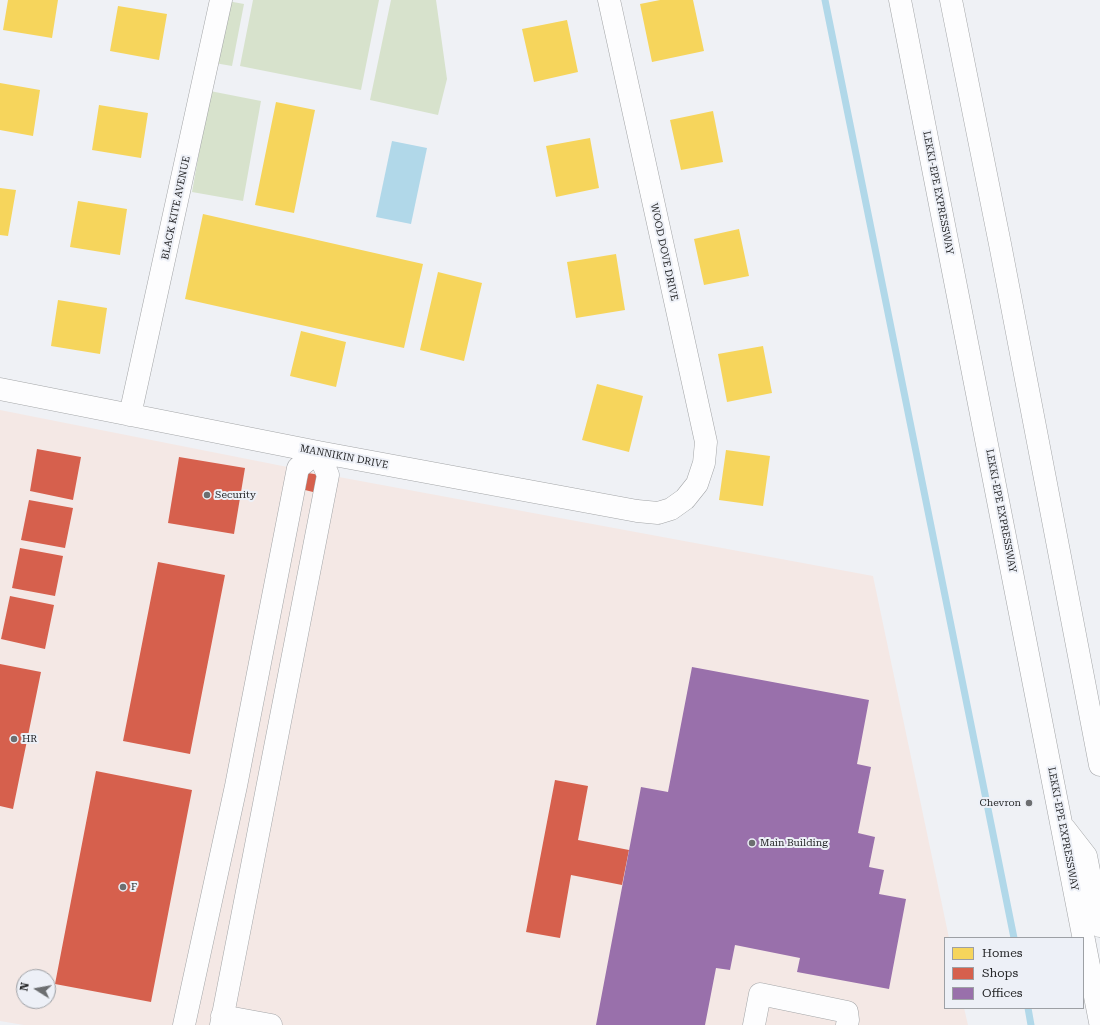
<!DOCTYPE html>
<style>
body{margin:0}
#map{position:relative;width:1100px;height:1025px;overflow:hidden;background:#eff1f5;font-family:"Roboto Serif",serif}
canvas{display:block}
.legend{position:absolute;left:944px;top:937px;width:140px;height:72px;box-sizing:border-box;background:#edf0f7;border:1px solid #9da0a5;margin:0;padding:5px 7px;list-style:none;font-size:12px;color:#262729}
.legend li{display:flex;align-items:center;gap:8px;height:20px}
.legend b{width:20px;border:1px solid #9da0a5}
.north{position:absolute;left:16px;top:969px;width:40px;height:40px;box-sizing:border-box;background:#edf0f7;border:1px solid #9da0a5;border-radius:50%;rotate:281deg;font-size:11px;font-weight:700;line-height:16px;text-align:center;color:#262729}
.north::after{content:'';display:block;margin:auto;width:14px;height:18px;background:#6c6e70;clip-path:polygon(50% 0,100% 100%,50% 72%,0 100%)}
</style>
<div id="map">
<canvas width="1100" height="1025"></canvas>
<ul class="legend">
<li><b style="height:11px;background:#f6d55c"></b>Homes</li>
<li><b style="height:11px;background:#d6604d"></b>Shops</li>
<li><b style="height:11px;background:#9970ab"></b>Offices</li>
</ul>
<div class="north">N</div>
</div>
<script>
const c = document.querySelector('canvas').getContext('2d');
c.lineJoin = 'round';
function fillPath(path, color) {
  c.fillStyle = color;
  c.fill(path, 'evenodd');
}
function shape(rows) {
  const path = new Path2D();
  for (const r of rows) {
    path.moveTo(r[0], r[1]);
    for (let i = 2; i < r.length; i += 2) path.lineTo(r[i], r[i + 1]);
  }
  return path;
}
function strokePath(path, color, width, dash) {
  c.strokeStyle = color;
  c.lineWidth = width;
  c.lineCap = dash ? 'butt' : 'round';
  c.setLineDash(dash || []);
  c.stroke(path);
}
function drawText(font, color, halo, rows, align = 'center') {
  c.font = font + ' "Roboto Serif",serif';
  c.lineWidth = 4;
  c.setLineDash([]);
  c.textBaseline = 'middle';
  c.strokeStyle = halo;
  c.fillStyle = color;
  for (const [text, x, y, turn = 0] of rows) {
    c.save();
    c.translate(x, y);
    c.rotate((+turn || 0) * Math.PI / 180);
    c.textAlign = isNaN(turn) ? turn : align;
    if (halo) c.strokeText(text, 0, 0);
    c.fillText(text, 0, 0);
    c.restore();
  }
}
fillPath(shape([
 [0,410,328,475,873,576,949,938,945,938,945,1008,964,1008,968,1025,24,1025,0,1021],
 [24,977,48,977,48,1001,24,1001]
]), '#f4e8e5');
fillPath(shape([
 [222,0,244,4,232,66,209,62],
 [253,0,379,0,361,90,240,66],
 [391,0,436,0,447,79,438,115,370,100],
 [210,91,261,101,243,201,192,192]
]), '#d7e2cc');
fillPath(shape([
 [392,141,427,148,411,224,376,217]
]), '#b1d8e9');
fillPath(shape([
 [8,0,58,0,52,38,3,30],
 [660,0,693,0,704,51,652,62,640,4],
 [118,6,167,14,159,60,110,51],
 [567,20,578,72,534,82,522,29],
 [0,83,40,90,33,136,0,130],
 [276,102,315,110,294,213,255,205],
 [99,105,148,113,141,158,92,150],
 [713,111,723,162,681,170,670,120],
 [590,138,599,188,556,197,546,146],
 [0,188,16,190,8,236,0,235],
 [78,201,127,209,120,255,70,247],
 [203,214,423,264,404,348,185,299],
 [739,229,749,276,704,285,694,239],
 [616,254,625,310,576,318,567,262],
 [438,272,482,283,464,361,420,350],
 [58,300,107,308,100,354,51,346],
 [301,331,346,342,336,387,290,376],
 [763,346,772,393,727,402,718,354],
 [597,384,643,396,629,452,582,440],
 [726,450,770,456,763,506,719,500]
]), '#f6d55c');
fillPath(shape([
 [37,449,81,457,73,500,30,491],
 [179,457,245,468,234,534,168,523],
 [308,473,320,475,317,493,305,490],
 [29,500,73,508,65,548,21,540],
 [20,548,63,556,55,596,12,588],
 [158,562,225,575,190,754,123,741],
 [10,596,54,605,45,649,1,639],
 [0,664,41,672,13,809,0,806],
 [96,771,192,790,151,1002,55,984],
 [555,780,588,786,578,840,629,850,622,885,571,875,560,938,526,932]
]), '#d6604d');
fillPath(shape([
 [692,667,869,700,857,764,871,767,858,833,875,837,869,867,884,870,879,894,906,899,889,989,797,972,800,958,735,945,730,970,716,968,705,1025,596,1025,641,787,668,792]
]), '#9970ab');
strokePath(shape([
 [825,0,1014,938],
 [1028,1008,1031,1025]
]), '#b1d8e9', 7);
const minor = shape([
 [0,389,318,452,637,511,658,513,671,509,685,499,697,484,704,463,706,442,609,0],
 [130,415,221,0],
 [222,1016,271,1025],
 [184,1025,236,786,298,468,318,452,328,475,221,1025],
 [754,1025,760,994,847,1012,848,1020,847,1025]
]);
const highway = shape([
 [900,0,1100,1022],
 [951,0,1000,244,1100,765],
 [1065,829,1086,856,1100,926]
]);
strokePath(minor, '#a4a6a8', 23);
strokePath(highway, '#a4a6a8', 23);
strokePath(minor, '#fdfdfe', 22);
strokePath(highway, '#fdfdfe', 22);
for (const [x, y, r, color] of [
 [207,495,4,"#6c6e70"],
 [14,739,4,"#6c6e70"],
 [1029,803,4,"#6c6e70"],
 [752,843,4,"#6c6e70"],
 [123,887,4,"#6c6e70"]
]) {
  const dot = new Path2D();
  dot.arc(x, y, r, 0, 2 * Math.PI);
  c.fillStyle = color;
  c.fill(dot);
  strokePath(dot, '#edf0f7', 1.5);
}
drawText('10px', '#262729', '#edf0f7', [
 ["LEKKI-EPE EXPRESSWAY",938,193,79],
 ["BLACK KITE AVENUE",176,208,-78],
 ["WOOD DOVE DRIVE",664,252,78],
 ["MANNIKIN DRIVE",344,457,11],
 ["LEKKI-EPE EXPRESSWAY",1001,511,79],
 ["LEKKI-EPE EXPRESSWAY",1063,829,79]
]);
drawText('10px', '#262729', '#edf0f7', [
 ["Security",215,495],
 ["HR",22,739],
 ["Chevron",1021,803,"right"],
 ["Main Building",760,843],
 ["F",131,887]
], 'left');
</script>
